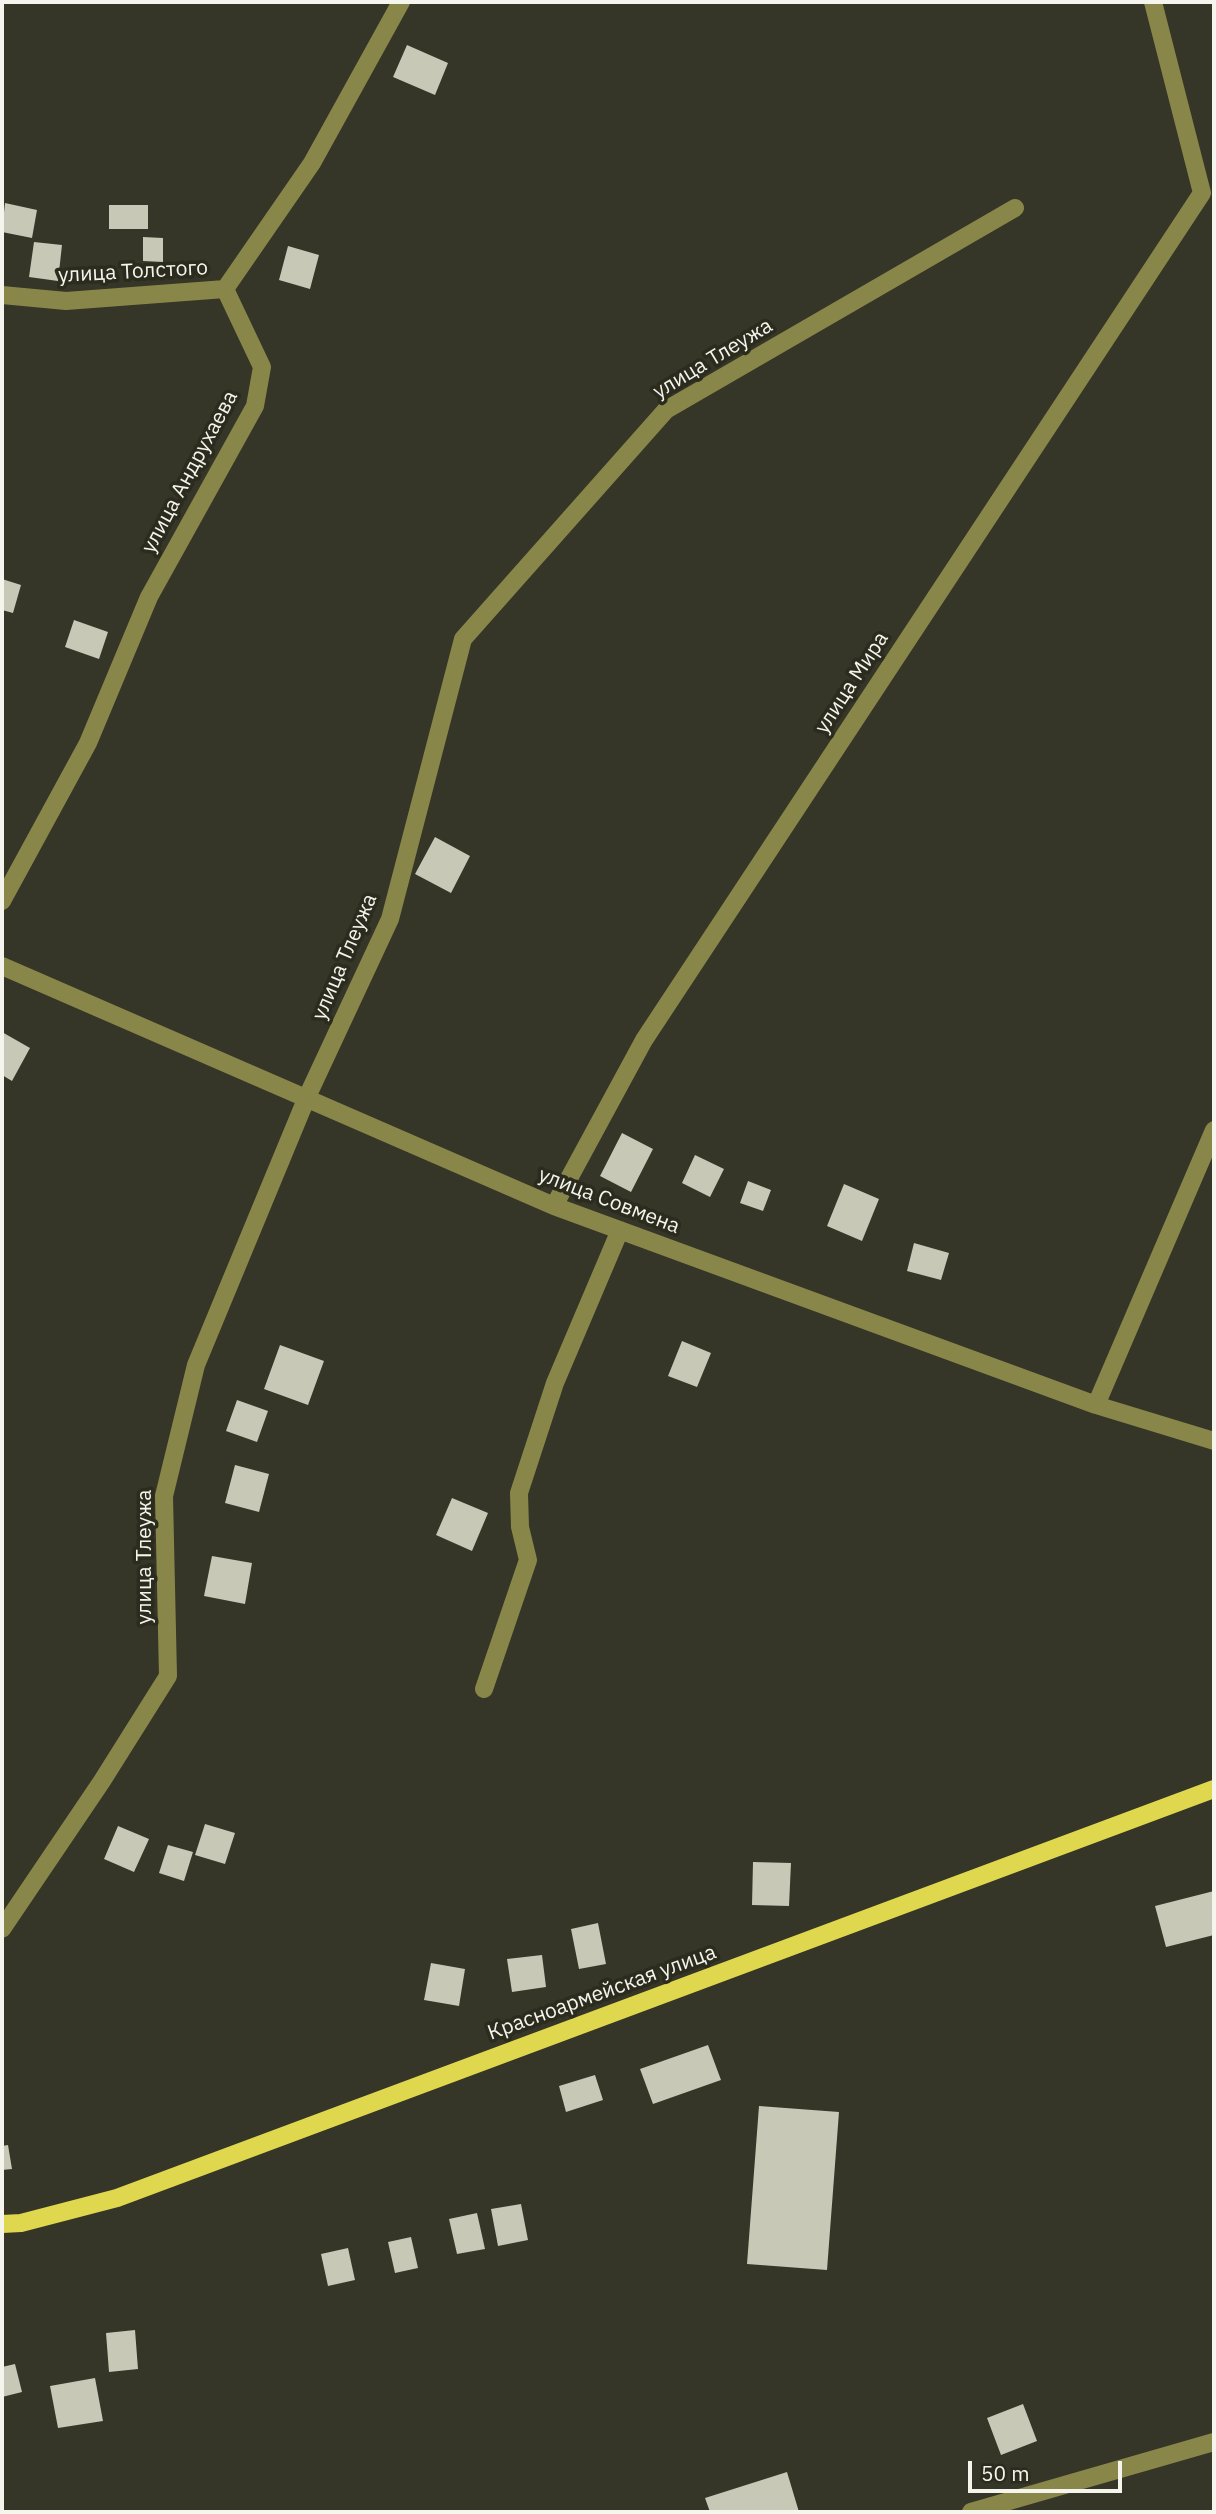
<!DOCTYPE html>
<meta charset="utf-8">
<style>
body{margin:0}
#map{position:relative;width:1216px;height:2514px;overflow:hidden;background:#353528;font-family:"IBM Plex Sans",sans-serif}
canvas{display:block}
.frame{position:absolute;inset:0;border:4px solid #f5f5ed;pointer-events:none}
.scale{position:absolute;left:968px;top:2461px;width:154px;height:32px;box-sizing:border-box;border:4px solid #f5f5ed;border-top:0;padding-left:9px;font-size:21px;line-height:24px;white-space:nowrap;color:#f5f5ed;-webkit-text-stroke:5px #2b2b1e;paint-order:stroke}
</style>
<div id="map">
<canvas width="1216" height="2514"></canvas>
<div class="frame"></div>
<div class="scale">50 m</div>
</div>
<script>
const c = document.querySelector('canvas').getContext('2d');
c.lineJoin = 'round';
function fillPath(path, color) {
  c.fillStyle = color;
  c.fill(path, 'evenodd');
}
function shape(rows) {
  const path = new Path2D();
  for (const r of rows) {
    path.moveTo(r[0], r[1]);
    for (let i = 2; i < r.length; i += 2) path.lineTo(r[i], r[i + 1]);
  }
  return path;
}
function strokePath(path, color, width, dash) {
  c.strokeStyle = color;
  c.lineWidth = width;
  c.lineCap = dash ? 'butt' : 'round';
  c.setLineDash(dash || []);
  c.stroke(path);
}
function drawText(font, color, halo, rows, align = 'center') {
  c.font = font + ' "IBM Plex Sans",sans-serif';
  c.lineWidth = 7;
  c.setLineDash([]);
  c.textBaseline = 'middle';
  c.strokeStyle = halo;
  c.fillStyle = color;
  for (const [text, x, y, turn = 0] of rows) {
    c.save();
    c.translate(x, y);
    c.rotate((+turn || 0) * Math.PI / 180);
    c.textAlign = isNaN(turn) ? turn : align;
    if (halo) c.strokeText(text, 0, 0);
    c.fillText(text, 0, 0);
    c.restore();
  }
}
fillPath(shape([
 [407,45,448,63,435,95,393,77],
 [5,203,37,210,32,238,2,232],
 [109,205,148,205,148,229,109,229],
 [143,237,163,238,163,262,143,261],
 [34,242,62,245,58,281,29,277],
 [288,246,319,255,310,289,279,280],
 [2,579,21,585,13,613,2,610],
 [74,620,108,632,99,659,65,647],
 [435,837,470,856,451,893,415,874],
 [2,1032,30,1048,12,1081,2,1075],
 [622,1133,653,1149,631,1192,600,1176],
 [695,1155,724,1169,710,1197,682,1183],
 [748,1181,771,1190,763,1211,740,1203],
 [844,1184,879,1199,862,1241,827,1226],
 [914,1243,949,1253,941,1280,907,1271],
 [682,1341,711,1353,697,1387,668,1376],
 [280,1345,324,1361,308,1405,264,1389],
 [237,1400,268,1411,257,1442,226,1431],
 [235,1465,269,1474,259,1512,225,1503],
 [452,1498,488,1513,472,1551,436,1535],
 [212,1556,252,1563,245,1604,204,1596],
 [205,1824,235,1833,225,1864,195,1855],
 [118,1826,149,1839,134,1872,104,1859],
 [168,1845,193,1852,184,1881,159,1873],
 [753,1862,791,1863,789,1906,752,1905],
 [1214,1891,1214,1935,1166,1947,1155,1906],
 [598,1923,606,1964,579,1969,571,1929],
 [542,1955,546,1987,512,1992,507,1959],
 [431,1963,465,1969,459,2006,424,2000],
 [708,2045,721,2080,653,2104,640,2069],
 [595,2075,603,2100,566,2112,559,2086],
 [759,2106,839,2112,827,2270,747,2264],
 [8,2145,12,2169,2,2170,2,2146],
 [521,2204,528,2240,498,2246,491,2209],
 [477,2213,485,2249,457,2254,449,2219],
 [411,2237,418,2268,395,2273,388,2242],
 [348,2248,355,2280,328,2286,321,2254],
 [135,2330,138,2369,109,2372,106,2333],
 [15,2364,22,2392,2,2397,2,2367],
 [95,2378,103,2421,58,2428,50,2386],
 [1023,2404,1037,2441,1001,2455,987,2418],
 [787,2472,799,2512,710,2512,705,2498]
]), '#c8c8b7');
strokePath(shape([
 [1153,2,1202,193],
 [2,295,66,301,225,289],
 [2,901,88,743,149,597,255,406,262,367,225,289,312,163,401,2],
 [2,966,554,1206,1096,1405,1214,1441],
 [554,1206,644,1040,1202,193],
 [1096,1405,1214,1130],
 [484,1689,528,1560,520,1527,519,1493,555,1383,620,1230],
 [2,1929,102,1781,168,1676,164,1496,196,1365,307,1097,390,919,463,639,666,410,1015,208],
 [971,2512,1214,2442]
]), '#898649', 18);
strokePath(shape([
 [2,2224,21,2223,117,2198,1214,1789]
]), '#dfd74d', 18);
drawText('21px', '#f5f5ed', '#2b2b1e', [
 ["улица Толстого",133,272,-3],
 ["улица Тлеужа",713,359,-31],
 ["улица Андрухаева",190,472,-62],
 ["улица Мира",852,683,-57],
 ["улица Тлеужа",345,957,-67],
 ["улица Совмена",609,1201,21],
 ["улица Тлеужа",145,1557,-90],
 ["Красноармейская улица",602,1993,-20]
]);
</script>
